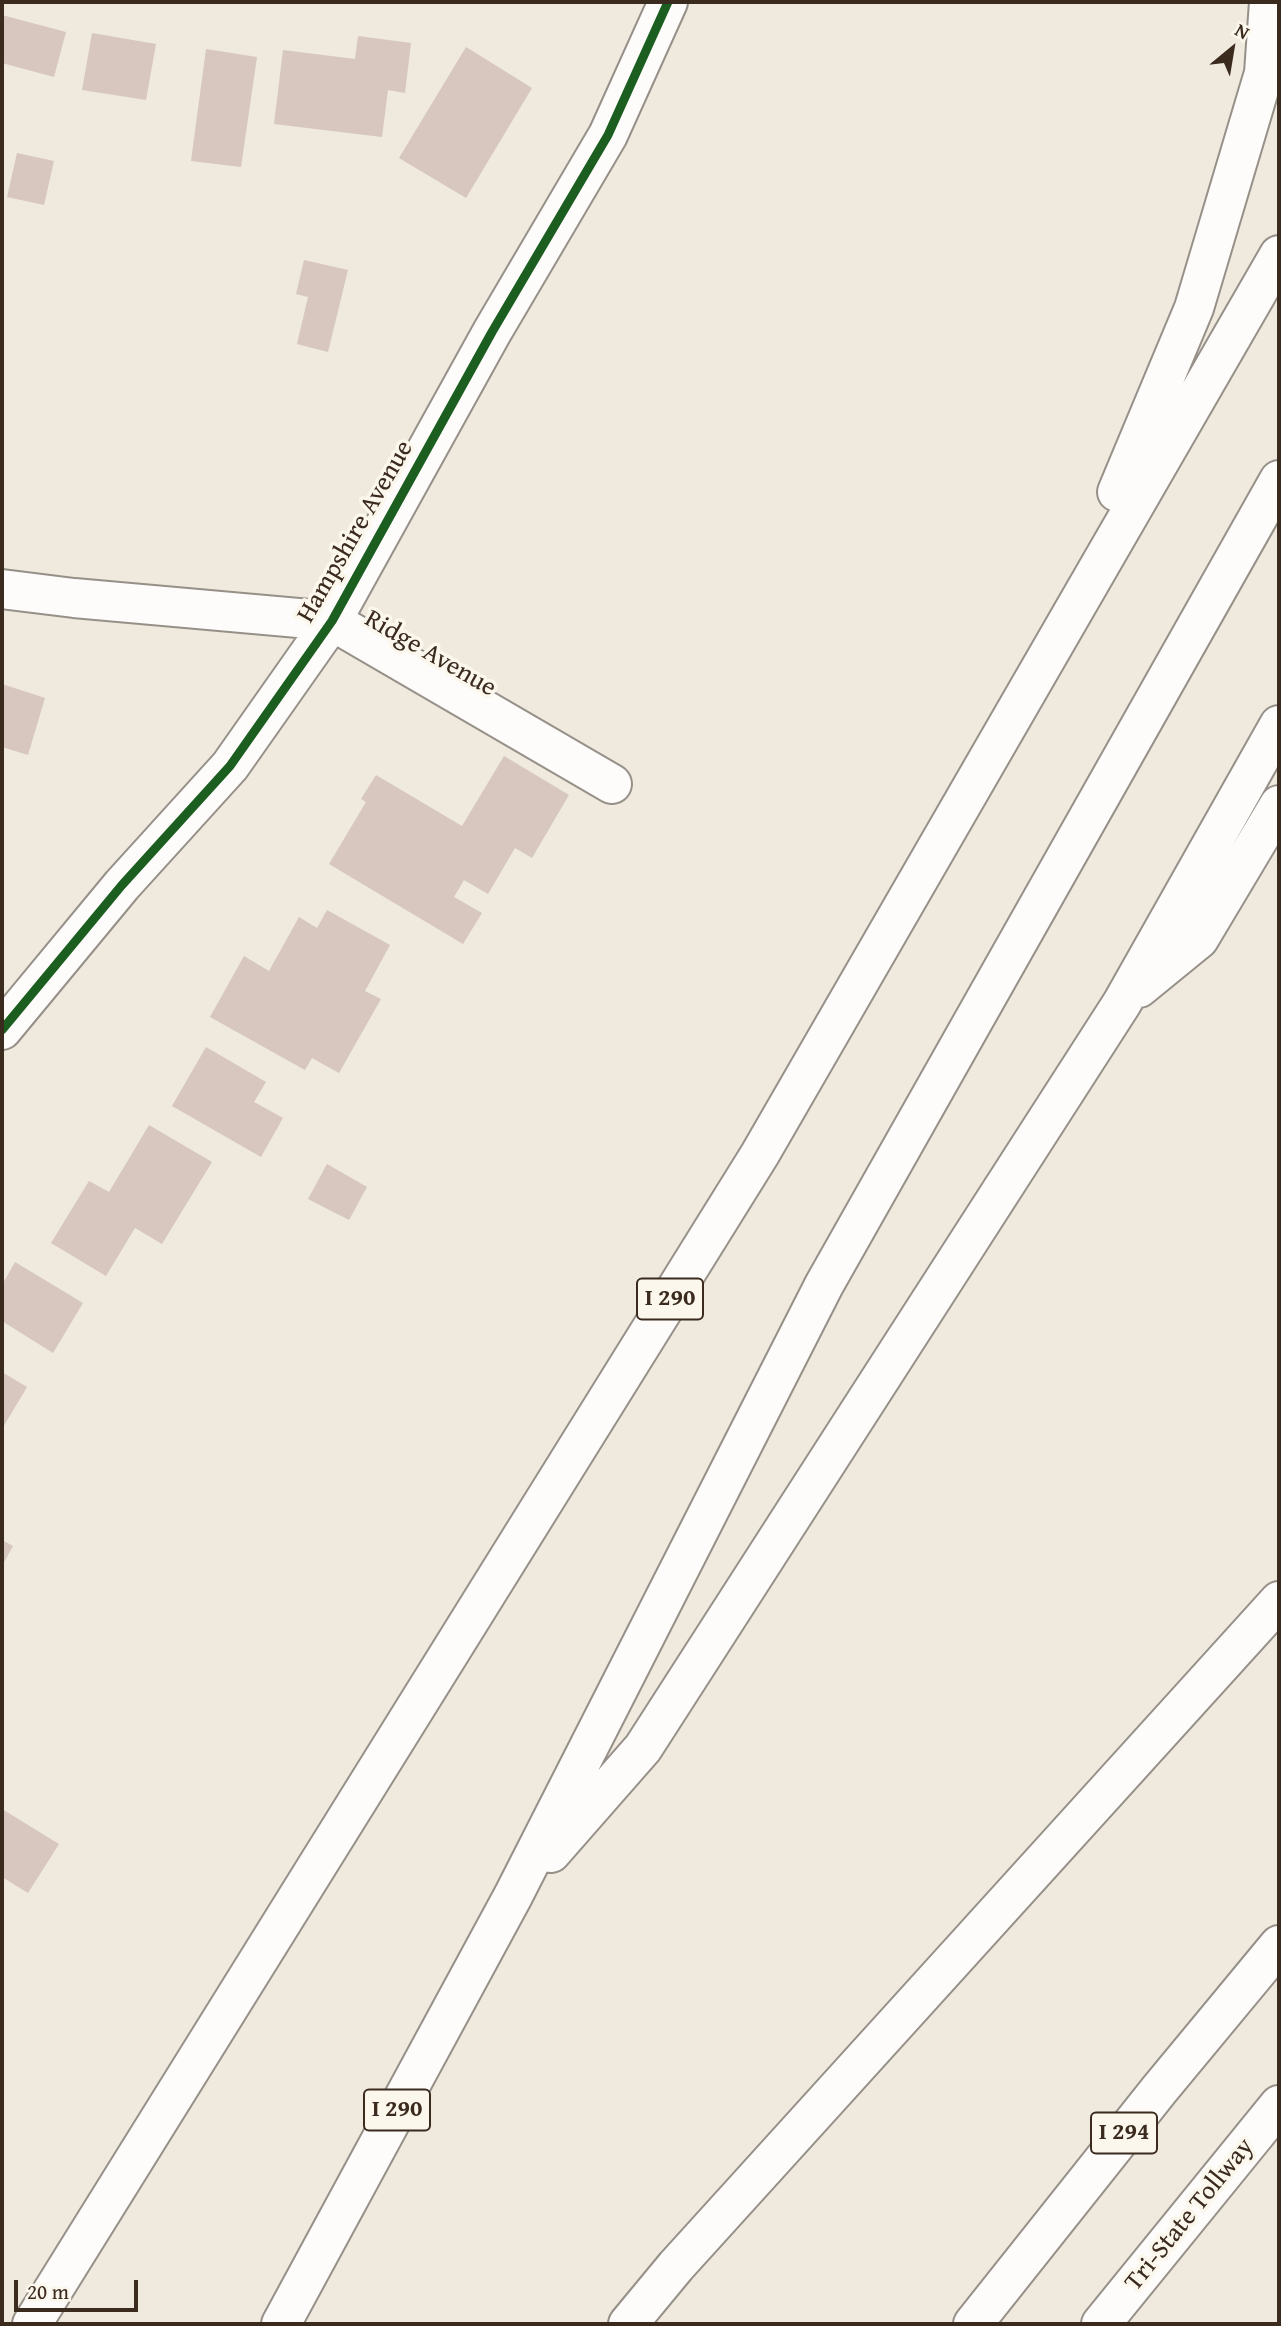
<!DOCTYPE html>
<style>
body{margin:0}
#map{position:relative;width:1281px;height:2326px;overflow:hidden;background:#efe9de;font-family:"Gentium Book Plus",serif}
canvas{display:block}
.frame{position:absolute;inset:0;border:4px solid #3b2a1e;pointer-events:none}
.north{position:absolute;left:1197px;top:14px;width:70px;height:70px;-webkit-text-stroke:5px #fbf7ec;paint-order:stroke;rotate:30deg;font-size:19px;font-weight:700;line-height:28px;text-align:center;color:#3b2a1e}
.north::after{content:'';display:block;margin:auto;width:24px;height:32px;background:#3b2a1e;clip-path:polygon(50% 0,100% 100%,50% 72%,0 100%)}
.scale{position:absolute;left:14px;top:2280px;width:124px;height:32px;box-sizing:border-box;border:4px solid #3b2a1e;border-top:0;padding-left:9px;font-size:21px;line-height:24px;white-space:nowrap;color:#3b2a1e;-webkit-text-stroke:5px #fbf7ec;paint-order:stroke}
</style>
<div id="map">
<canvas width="1281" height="2326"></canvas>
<div class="frame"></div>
<div class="north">N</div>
<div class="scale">20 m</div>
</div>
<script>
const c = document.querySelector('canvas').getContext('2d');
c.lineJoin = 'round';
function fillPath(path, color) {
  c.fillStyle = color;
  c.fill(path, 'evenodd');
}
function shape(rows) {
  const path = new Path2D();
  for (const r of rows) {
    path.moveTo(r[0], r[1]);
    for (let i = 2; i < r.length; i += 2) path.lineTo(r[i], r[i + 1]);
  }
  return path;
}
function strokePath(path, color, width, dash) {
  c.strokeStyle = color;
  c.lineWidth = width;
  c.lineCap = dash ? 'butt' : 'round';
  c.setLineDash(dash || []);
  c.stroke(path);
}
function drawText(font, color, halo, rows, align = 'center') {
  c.font = font + ' "Gentium Book Plus",serif';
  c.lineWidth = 7;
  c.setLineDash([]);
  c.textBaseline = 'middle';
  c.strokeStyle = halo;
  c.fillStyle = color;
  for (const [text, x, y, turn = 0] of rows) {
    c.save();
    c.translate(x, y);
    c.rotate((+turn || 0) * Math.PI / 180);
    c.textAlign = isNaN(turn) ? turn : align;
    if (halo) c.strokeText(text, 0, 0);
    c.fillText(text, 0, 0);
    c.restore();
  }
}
fillPath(shape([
 [2,15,66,32,54,77,2,63],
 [92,33,156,44,146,100,82,90],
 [358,36,411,43,405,93,388,90,382,137,274,124,283,50,355,59],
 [466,47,532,88,466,198,399,158],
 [206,49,257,57,241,167,191,161],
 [17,153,54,161,44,205,7,197],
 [304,260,348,270,328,352,297,344,308,297,296,294],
 [2,684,45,698,28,755,2,747],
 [504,756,569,795,532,858,515,848,488,894,464,880,454,897,482,913,463,944,329,864,366,802,361,799,376,775,462,826],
 [327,910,390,945,365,991,381,999,339,1073,312,1058,305,1070,210,1017,244,956,269,971,299,917,317,928],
 [206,1047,266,1082,254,1102,283,1118,261,1157,172,1106],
 [149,1125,212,1162,162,1244,135,1228,106,1276,51,1243,89,1181,109,1192],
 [327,1164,367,1187,349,1220,308,1199],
 [15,1262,83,1303,53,1353,2,1321,2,1285],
 [2,1372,27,1387,2,1429],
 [2,1540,13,1546,2,1566],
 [2,1809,59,1844,28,1893,2,1877]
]), '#d7c7be');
const minor = shape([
 [2,589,74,598,332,621,612,784],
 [2,1030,122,885,230,766,332,621,492,332,608,135,668,2]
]);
const motorway = shape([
 [1117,492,1194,308,1264,73,1269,2],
 [1139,988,1199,939,1279,805],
 [551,1853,643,1748,1122,1003,1279,725],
 [32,2324,760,1154,1279,255],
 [281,2324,513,1896,824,1285,1279,480],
 [628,2324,676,2266,1279,1601],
 [973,2324,1159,2090,1279,1945],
 [1101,2324,1279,2105]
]);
strokePath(minor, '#969089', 42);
strokePath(motorway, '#969089', 42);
strokePath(minor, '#fdfcfa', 38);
strokePath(motorway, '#fdfcfa', 38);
strokePath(shape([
 [2,1030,122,885,230,766,332,621,492,332,608,135,668,2]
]), '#1b5e20', 9);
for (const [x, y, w] of [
 [670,1299,66],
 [397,2110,66],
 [1124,2133,66]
]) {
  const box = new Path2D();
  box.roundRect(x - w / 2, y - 20.5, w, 41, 5);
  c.fillStyle = '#fbf7ec';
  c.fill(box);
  strokePath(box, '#3b2a1e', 2);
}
drawText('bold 24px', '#3b2a1e', null, [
 ["I 290",670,1299],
 ["I 290",397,2110],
 ["I 294",1124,2133]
]);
drawText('26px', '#3b2a1e', '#fbf7ec', [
 ["Hampshire Avenue",356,532,-60],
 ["Ridge Avenue",430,654,30],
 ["Tri-State Tollway",1190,2215,-51]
]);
</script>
